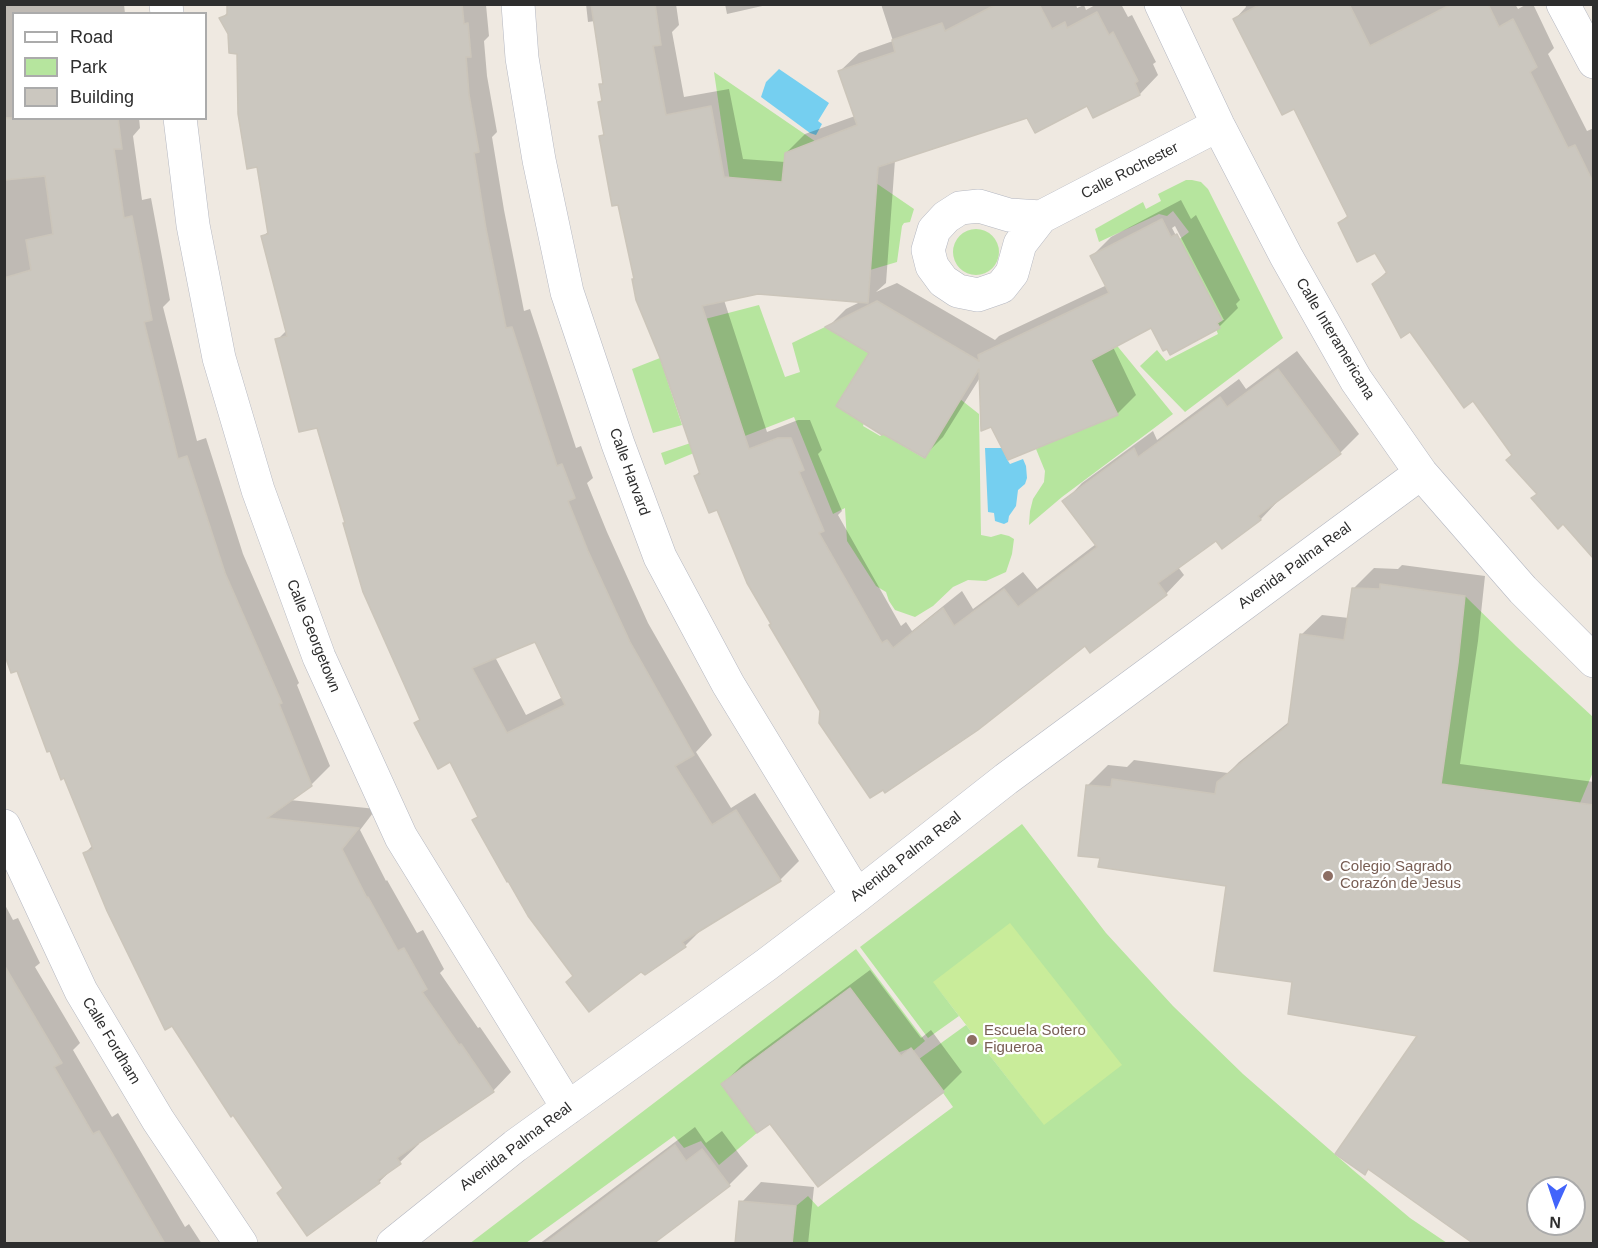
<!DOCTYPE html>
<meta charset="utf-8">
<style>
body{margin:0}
#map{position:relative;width:1598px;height:1248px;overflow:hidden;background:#efe9e1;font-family:Helvetica,sans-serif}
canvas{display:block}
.frame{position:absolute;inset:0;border:6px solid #2e2e2e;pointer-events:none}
.legend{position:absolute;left:12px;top:12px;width:195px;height:108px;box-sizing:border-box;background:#fff;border:2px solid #ababab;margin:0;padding:8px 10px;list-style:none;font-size:18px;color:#2e2e2e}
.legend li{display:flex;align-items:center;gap:12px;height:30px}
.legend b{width:30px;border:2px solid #ababab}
.north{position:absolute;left:1526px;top:1176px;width:60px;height:60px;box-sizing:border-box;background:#fff;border:2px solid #ababab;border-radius:50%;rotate:183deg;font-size:16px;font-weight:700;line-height:24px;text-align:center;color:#2e2e2e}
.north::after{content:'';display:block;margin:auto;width:21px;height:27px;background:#4264fb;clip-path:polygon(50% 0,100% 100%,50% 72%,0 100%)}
</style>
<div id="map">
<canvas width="1598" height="1248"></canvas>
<div class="frame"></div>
<ul class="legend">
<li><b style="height:8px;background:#fff"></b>Road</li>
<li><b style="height:16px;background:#b6e59e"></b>Park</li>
<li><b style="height:16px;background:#cbc7bf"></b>Building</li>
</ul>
<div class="north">N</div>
</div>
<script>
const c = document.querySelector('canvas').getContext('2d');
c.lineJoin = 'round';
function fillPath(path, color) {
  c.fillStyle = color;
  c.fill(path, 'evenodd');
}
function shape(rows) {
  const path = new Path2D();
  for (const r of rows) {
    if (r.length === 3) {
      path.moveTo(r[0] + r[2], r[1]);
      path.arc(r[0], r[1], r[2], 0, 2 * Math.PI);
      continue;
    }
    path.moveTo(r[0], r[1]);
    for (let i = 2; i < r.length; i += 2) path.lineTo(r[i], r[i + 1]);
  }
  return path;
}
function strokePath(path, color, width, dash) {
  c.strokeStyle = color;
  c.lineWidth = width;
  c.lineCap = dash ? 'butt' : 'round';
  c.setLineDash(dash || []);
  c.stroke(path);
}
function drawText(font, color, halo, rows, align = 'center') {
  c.font = font + ' Helvetica,sans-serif';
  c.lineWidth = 4.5;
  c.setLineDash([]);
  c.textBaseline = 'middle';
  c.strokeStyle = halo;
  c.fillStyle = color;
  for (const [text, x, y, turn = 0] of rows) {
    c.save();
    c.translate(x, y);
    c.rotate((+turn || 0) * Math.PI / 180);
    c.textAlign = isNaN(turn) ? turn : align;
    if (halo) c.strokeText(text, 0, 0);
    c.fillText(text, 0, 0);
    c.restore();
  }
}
fillPath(shape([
 [714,72,914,209,910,222,904,223,902,226,897,262,870,270,784,164,782,182,758,180,737,230],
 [1186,180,1192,180,1201,182,1208,189,1283,338,1185,412,1140,366,1157,350,1166,361,1218,334,1203,298,1177,241,1189,232,1173,211,1167,216,1159,214,1099,242,1095,229,1143,202,1146,209,1161,201,1158,194],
 [976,252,23],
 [759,305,785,377,800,372,792,343,825,327,869,353,836,406,864,423,863,426,880,436,883,434,924,458,960,399,979,414,981,535,991,537,1001,534,1009,536,1014,539,1012,554,1006,572,986,581,968,580,953,587,933,606,915,617,895,610,889,601,886,592,876,586,847,541,845,508,833,514,794,417,732,441,730,438,665,465,661,453,729,430,655,332],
 [1114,342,1173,414,1062,497,1029,525,1030,511,1033,499,1044,482,1045,471,1036,449,1115,410,1089,355],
 [660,358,682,425,653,433,632,369],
 [1465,596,1516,646,1593,717,1593,772,1580,803,1441,784,1458,663],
 [1022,824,1106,933,1173,1006,1243,1074,1353,1170,1410,1218,1447,1243,792,1244,796,1206,808,1196,818,1207,953,1107,919,1059,966,1025,1044,1125,933,982,959,1016,928,1038,860,947],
 [856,949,925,1041,913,1051,911,1048,897,1053,887,1037,850,988,721,1084,757,1133,719,1165,701,1141,684,1148,674,1136,526,1243,469,1244]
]), '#b6e59e');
fillPath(shape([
 [1010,923,1122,1065,1044,1125,933,982]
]), '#c9ec9a');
fillPath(shape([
 [779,69,829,103,818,121,822,124,816,135,810,133,761,97,766,82],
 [985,448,1002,448,1008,461,1010,464,1023,459,1026,466,1027,478,1025,484,1018,490,1016,506,1009,516,1008,522,1004,524,995,521,994,513,988,512]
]), '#75cff0');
fillPath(shape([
 [4,4,124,4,125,14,14,14,14,118,139,118,140,128,133,136,142,200,151,198,170,300,163,307,197,441,206,438,243,554,299,683,297,685,330,766,312,784,290,800,376,809,360,830,386,881,387,880,417,933,423,930,444,969,440,973,478,1028,480,1027,511,1072,493,1091,417,1142,419,1144,379,1182,285,1187,85,853,93,845,18,669,4,648],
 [228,4,486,5,489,36,484,41,487,76,497,132,492,137,504,210,524,311,530,309,576,448,581,446,593,478,587,483,607,532,648,623,712,735,696,752,731,808,755,793,799,861,780,880,703,928,685,946,641,971,574,976,474,820,479,816,450,760,416,723,421,719,344,524,346,522,318,426,277,340,287,330,263,236,269,231,239,52,221,19,228,12],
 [536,640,563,697,526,715,495,657],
 [586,4,676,4,679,25,672,32,684,97,729,89,743,159,785,162,786,153,805,134,855,116,840,71,859,53,893,41,881,4,1076,4,1077,8,1084,5,1086,10,1097,4,1121,4,1128,17,1132,15,1156,62,1153,64,1158,75,1140,94,1094,116,1088,104,1028,116,895,160,886,283,876,292,897,283,995,340,999,336,1107,285,1092,256,1111,237,1181,200,1191,219,1196,215,1240,300,1236,304,1238,308,1219,327,1152,326,1113,347,1136,395,1117,414,981,376,943,437,924,456,871,353,828,327,846,309,862,301,758,292,724,300,767,432,798,420,810,420,822,450,818,454,842,511,838,515,901,626,906,622,912,631,962,591,973,609,1023,572,1037,589,1096,544,1064,502,1082,483,1153,431,1157,440,1239,379,1246,389,1297,351,1359,434,1340,453,1278,499,1279,500,1261,519,1222,547,1216,538,1178,567,1184,575,1166,594,1085,644,821,711,773,624,718,508,695,476,700,471,636,278,619,203,601,137,605,132,600,102,604,99,601,85,604,81,595,21,588,22],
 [1175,226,1224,320,1220,320,1172,228],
 [725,4,771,4,727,14],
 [1245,4,1515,4,1518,9,1527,4,1533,4,1554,48,1548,54,1587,131,1594,128,1594,556,1538,493,1514,454,1473,399,1411,330,1374,284,1387,271,1376,251,1340,223,1349,214,1294,107,1235,19,1246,7],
 [1402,565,1485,576,1478,641,1460,764,1594,782,1594,1135,1577,1132,1594,1144,1594,1244,1476,1244,1369,1169,1364,1173,1420,1035,1293,981,1227,884,1102,856,1088,785,1108,765,1127,767,1134,760,1228,773,1239,762,1290,721,1301,635,1322,615,1349,618,1354,588,1374,568,1398,569],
 [1538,1188,1574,1188,1574,1224,1538,1224],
 [4,903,13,920,18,918,40,963,35,967,80,1043,73,1050,112,1117,118,1113,185,1227,189,1224,202,1244,4,1244],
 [870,970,921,1038,931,1030,962,1072,943,1091,770,1121,723,1084,742,1065],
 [695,1127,706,1143,722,1131,748,1166,729,1185,650,1244,539,1244],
 [761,1182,814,1187,808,1244,738,1244,742,1202]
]), '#0003');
const building = shape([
 [227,4,462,4,464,24,468,23,471,57,466,57,469,95,479,152,474,153,486,229,506,328,512,327,557,466,562,464,575,498,568,501,588,551,630,642,694,755,675,766,712,825,736,810,781,881,682,942,686,947,645,975,641,972,589,1012,566,982,573,976,528,916,508,881,507,882,472,820,478,817,450,762,438,769,414,723,420,720,363,592,343,523,345,523,317,428,299,432,275,339,287,336,261,236,268,234,257,167,247,169,238,114,237,54,229,53,228,34,219,18,227,15,227,4],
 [535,642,565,705,507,733,472,668,535,642],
 [591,4,655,4,661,45,653,46,666,115,711,106,724,177,782,182,785,153,857,125,838,71,895,52,892,40,942,23,945,31,997,4,1039,4,1052,29,1065,22,1067,28,1097,12,1109,35,1113,32,1138,81,1135,83,1140,95,1093,118,1087,106,1035,133,1027,118,878,167,868,303,758,294,702,306,749,449,778,438,791,438,804,470,799,472,824,531,819,533,882,643,887,640,893,648,943,608,954,626,1004,589,1018,607,1097,547,1062,501,1134,448,1138,457,1220,397,1227,407,1278,369,1341,454,1258,516,1261,520,1222,549,1216,541,1158,583,1167,595,1090,653,1085,646,978,730,885,793,883,790,870,798,819,723,820,711,769,625,771,624,747,583,717,510,709,513,694,476,700,474,660,358,636,300,632,279,634,279,618,205,612,206,599,136,604,135,598,102,602,101,599,84,603,84,591,4],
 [1261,4,1349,4,1370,46,1452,4,1488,4,1499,27,1513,19,1537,67,1530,72,1568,148,1575,145,1593,182,1593,558,1563,524,1558,529,1531,498,1537,494,1506,460,1512,455,1473,401,1464,408,1410,332,1401,338,1372,284,1387,273,1375,253,1357,262,1338,223,1348,217,1294,109,1282,115,1233,19,1261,4],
 [4,118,118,118,122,149,114,149,124,218,132,216,152,320,144,322,178,459,187,456,225,573,282,703,279,704,312,786,267,818,359,828,342,849,367,898,368,897,398,951,404,948,427,989,422,992,459,1045,461,1044,494,1092,397,1158,401,1164,378,1180,380,1183,307,1236,277,1193,283,1188,233,1115,231,1117,172,1026,165,1030,107,911,83,853,93,849,64,778,61,780,50,751,47,752,17,671,11,673,4,653,4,278,31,270,26,240,53,234,45,176,4,180,4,118],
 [1162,219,1171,237,1177,234,1222,320,1217,323,1220,328,1170,355,1167,349,1163,351,1151,328,1091,360,1118,415,1008,460,991,427,981,431,979,369,925,458,883,434,882,435,836,406,869,353,825,327,877,301,979,361,978,355,1109,293,1090,256,1162,219],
 [1380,584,1465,596,1458,663,1441,784,1593,805,1593,1244,1474,1244,1368,1169,1365,1175,1335,1154,1417,1036,1288,1014,1292,982,1214,971,1226,886,1098,867,1100,858,1078,856,1086,785,1111,787,1112,779,1215,794,1217,782,1288,725,1300,634,1344,640,1352,588,1380,589,1380,584],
 [1538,1188,1574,1188,1574,1224,1538,1224,1538,1188],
 [4,965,62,1063,54,1067,93,1134,99,1131,165,1244,4,1244,4,965],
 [850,988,901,1056,911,1048,944,1092,818,1187,770,1124,757,1133,721,1084,850,988],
 [675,1145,686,1161,702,1149,730,1186,653,1244,544,1244,675,1145],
 [739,1201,796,1206,792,1244,735,1244,739,1201]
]);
fillPath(building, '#cbc7bf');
strokePath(building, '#cbc5ba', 1.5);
const minor = shape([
 [166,4,167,14],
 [518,4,522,58,539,160,567,292,618,444,660,557,728,684,857,896],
 [1161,4,1218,125,1286,256,1356,380,1421,473,1523,590,1594,661],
 [1563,4,1594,62],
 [180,118,193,225,219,358,258,490,319,657,401,837,568,1108],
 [979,206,1009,215,1041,217,1020,244,1012,273,1001,287,978,295,958,291,943,281,932,266,928,250,934,230,946,217,960,208,979,206],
 [1041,217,1218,125],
 [4,826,81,991,158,1120,241,1244],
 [393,1244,515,1146,766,965,857,896,1006,779,1421,473]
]);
strokePath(minor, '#b4b7c1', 34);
strokePath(minor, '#fff', 33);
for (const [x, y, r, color] of [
 [1328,876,6,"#8d6e63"],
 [972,1040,6,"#8d6e63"]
]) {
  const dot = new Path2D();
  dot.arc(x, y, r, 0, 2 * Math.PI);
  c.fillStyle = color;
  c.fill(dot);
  strokePath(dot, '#fff', 2);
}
drawText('15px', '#2e2e2e', '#fff', [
 ["Calle Rochester",1130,171,-27],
 ["Calle Interamericana",1335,339,59],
 ["Calle Harvard",629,472,70],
 ["Avenida Palma Real",1295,566,-36],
 ["Calle Georgetown",313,636,68],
 ["Avenida Palma Real",906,857,-38],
 ["Calle Fordham",111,1041,59],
 ["Avenida Palma Real",516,1147,-37]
]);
drawText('15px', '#785e54', '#fff', [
 ["Colegio Sagrado",1340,867],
 ["Corazón de Jesus",1340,884],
 ["Escuela Sotero",984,1031],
 ["Figueroa",984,1048]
], 'left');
</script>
